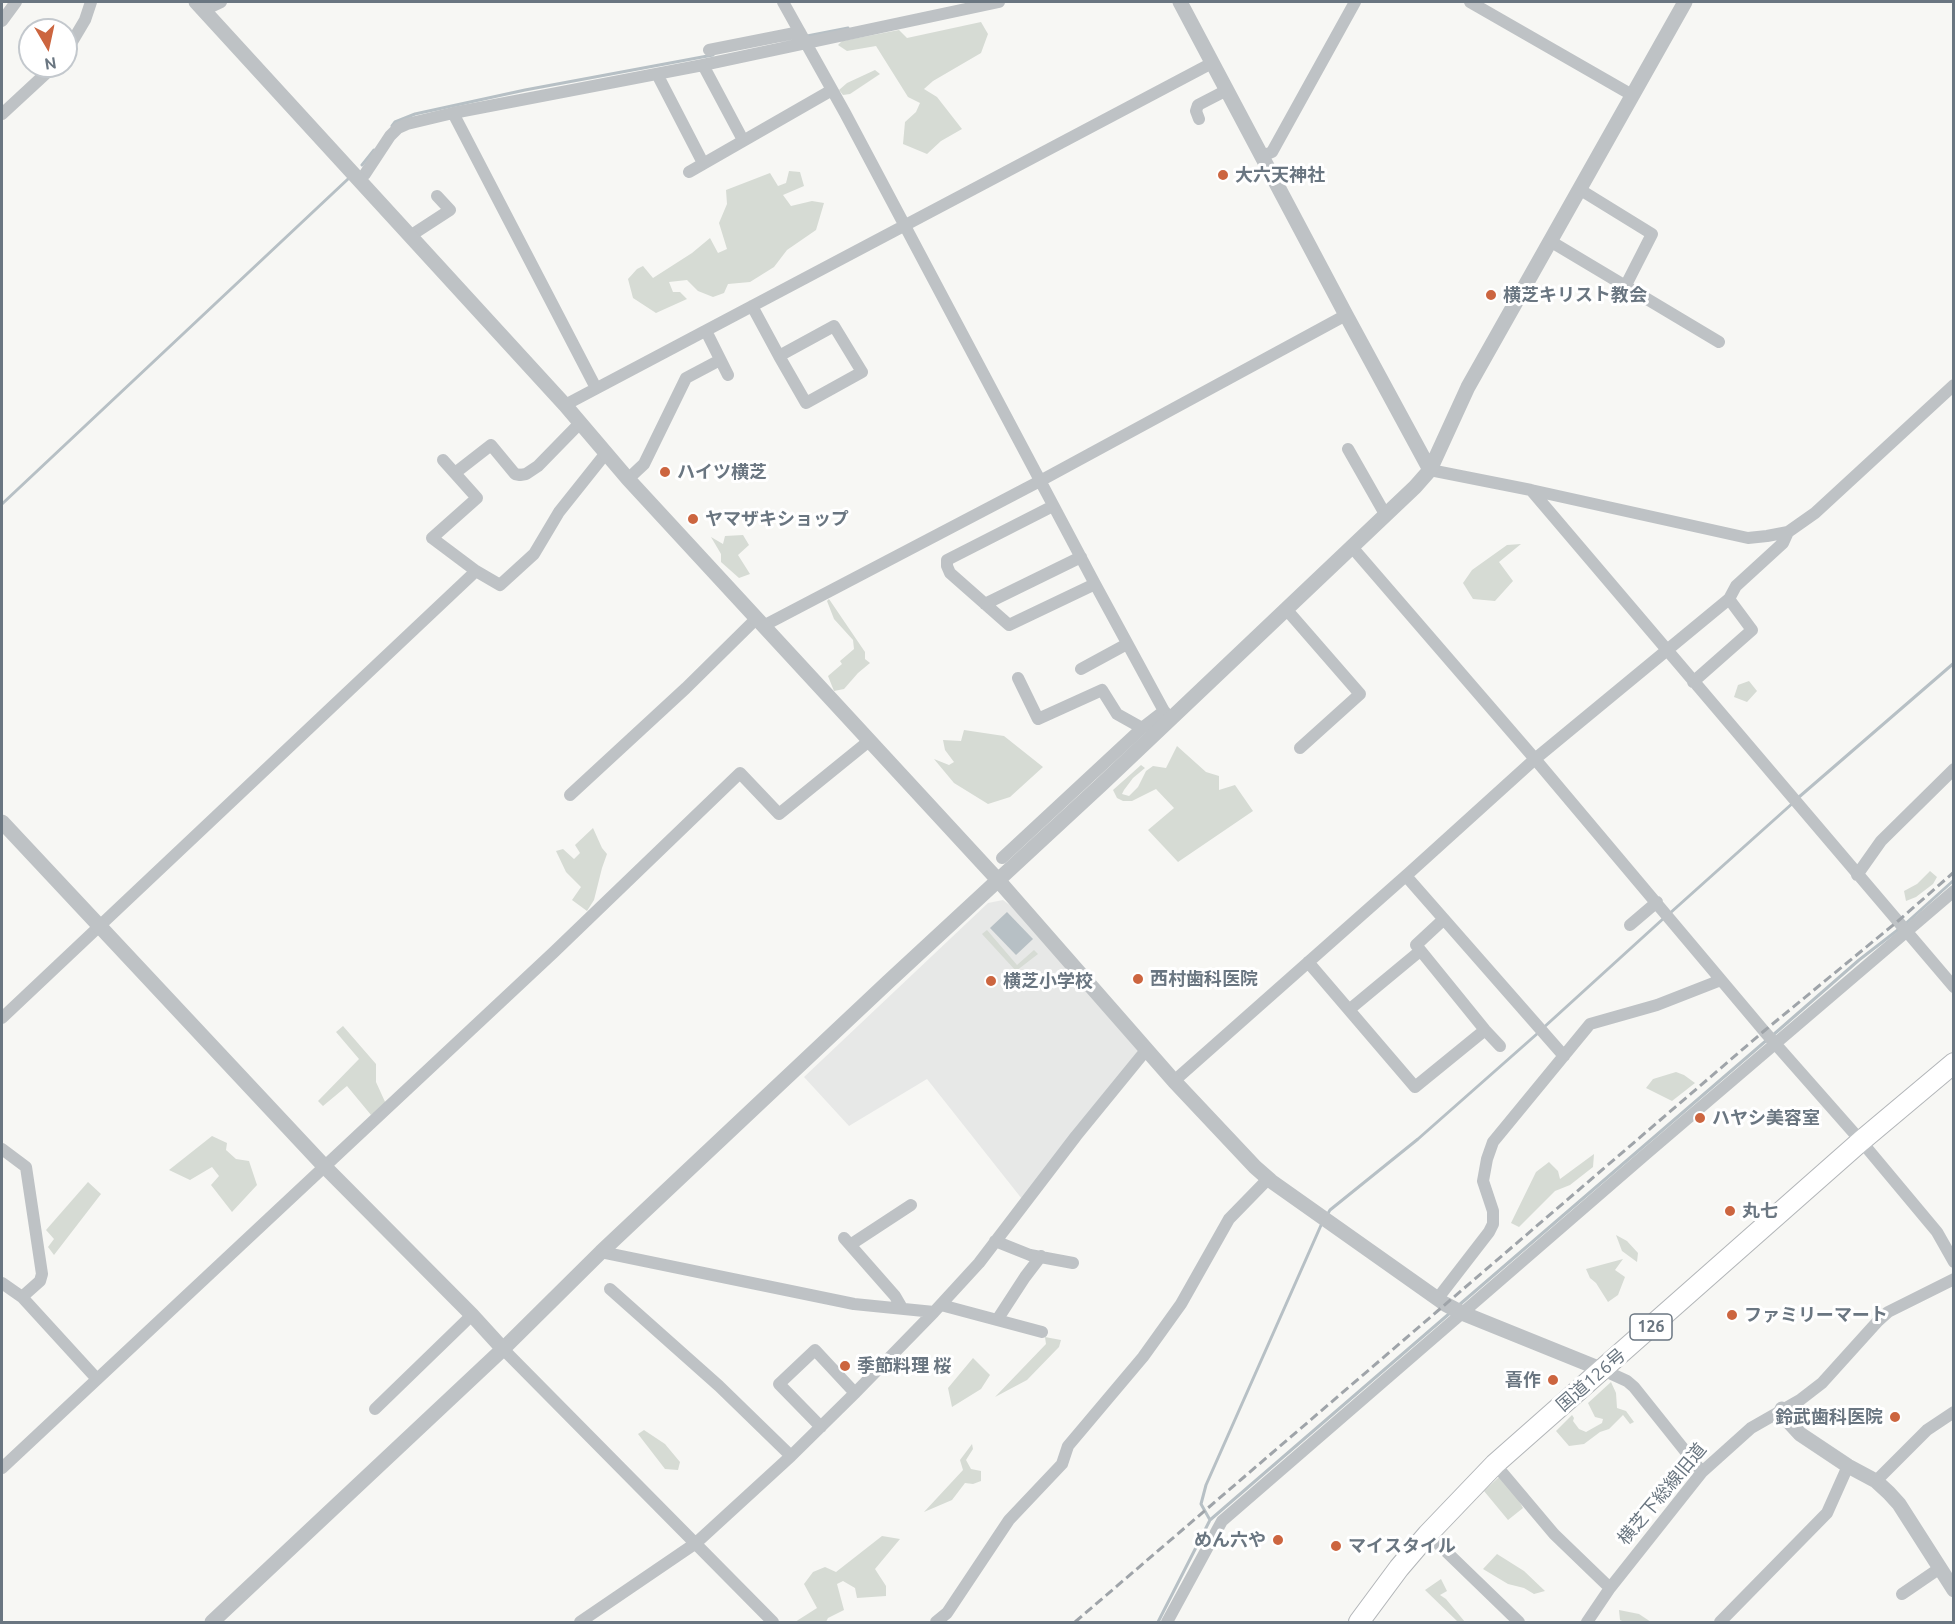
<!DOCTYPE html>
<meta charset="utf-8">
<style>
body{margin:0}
#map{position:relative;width:1955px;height:1624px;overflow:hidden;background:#f7f7f4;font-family:Ubuntu,sans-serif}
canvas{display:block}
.frame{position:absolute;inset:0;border:3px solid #6a7681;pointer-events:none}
.north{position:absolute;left:18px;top:18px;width:60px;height:60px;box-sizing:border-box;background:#fff;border:2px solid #c3c8cd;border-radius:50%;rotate:171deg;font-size:16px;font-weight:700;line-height:24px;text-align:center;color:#6a7681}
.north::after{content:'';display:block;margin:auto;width:21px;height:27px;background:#cc653f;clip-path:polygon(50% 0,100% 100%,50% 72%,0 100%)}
</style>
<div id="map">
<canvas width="1955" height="1624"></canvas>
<div class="frame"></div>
<div class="north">N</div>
</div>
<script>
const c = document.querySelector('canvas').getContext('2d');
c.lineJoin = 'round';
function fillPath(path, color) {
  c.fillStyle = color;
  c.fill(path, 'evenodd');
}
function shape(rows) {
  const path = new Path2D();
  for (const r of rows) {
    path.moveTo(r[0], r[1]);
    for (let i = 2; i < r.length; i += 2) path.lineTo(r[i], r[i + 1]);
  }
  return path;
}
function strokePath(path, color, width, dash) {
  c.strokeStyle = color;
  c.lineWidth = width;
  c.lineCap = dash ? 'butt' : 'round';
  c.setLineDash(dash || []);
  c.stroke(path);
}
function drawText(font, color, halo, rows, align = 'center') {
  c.font = font + ' Ubuntu,"Noto Sans JP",sans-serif';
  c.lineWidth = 6;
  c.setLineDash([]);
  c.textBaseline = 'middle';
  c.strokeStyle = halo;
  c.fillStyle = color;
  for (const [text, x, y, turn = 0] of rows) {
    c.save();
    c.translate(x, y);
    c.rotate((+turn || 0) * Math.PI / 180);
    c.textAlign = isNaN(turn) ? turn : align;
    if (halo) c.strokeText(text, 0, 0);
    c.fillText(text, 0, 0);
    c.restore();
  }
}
fillPath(shape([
 [1003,900,1016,910,1138,1051,1022,1199,927,1079,849,1126,804,1077,988,903]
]), '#e7e8e7');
fillPath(shape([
 [981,22,988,34,981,53,933,81,924,89,937,97,962,129,941,141,927,154,903,144,905,122,916,112,920,103,908,97,876,46,847,51,838,45,842,41,899,30,907,38],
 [875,70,880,74,850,94,843,95,839,90,847,83],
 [789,171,800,172,804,186,783,195,791,206,812,201,824,203,816,230,787,250,774,267,750,282,728,284,724,293,713,297,698,291,687,280,669,282,673,292,680,292,687,299,656,313,633,298,628,279,637,269,643,266,653,278,692,253,710,238,718,253,727,249,719,223,727,204,726,190,770,173,778,186,786,183],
 [743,535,749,545,738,555,750,574,739,578,721,562,721,554,711,537,723,544,725,536],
 [1521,544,1499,562,1513,581,1495,601,1473,599,1463,583,1472,570,1507,545],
 [829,599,865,652,865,659,870,663,858,673,844,689,834,691,828,676,842,664,840,661,854,649,853,640,834,619,827,601],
 [1749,681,1757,691,1747,702,1734,697,1738,685],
 [964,730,1004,736,1043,767,1010,797,988,804,954,783,934,759,949,765,954,762,945,750,943,740,961,741],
 [1177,746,1206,772,1219,776,1219,790,1235,785,1253,811,1178,862,1148,830,1174,808,1156,789,1132,801,1123,801,1117,798,1113,790,1141,765,1145,768,1133,778,1124,790,1122,794,1129,796,1138,787,1146,771,1153,766,1166,768],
 [593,828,602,848,607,854,602,868,594,900,587,911,572,900,581,887,566,872,556,851,563,849,574,859,580,853,575,845],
 [1930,871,1937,877,1933,884,1916,897,1906,901,1904,891,1917,884],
 [987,930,1017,965,1034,950,1038,954,1016,971,982,934],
 [343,1026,376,1064,376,1082,386,1104,371,1115,347,1086,323,1106,318,1101,359,1059,336,1032],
 [1676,1072,1684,1075,1695,1083,1672,1101,1646,1088,1653,1079],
 [212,1136,227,1143,226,1150,236,1159,249,1161,257,1185,232,1212,211,1185,219,1176,212,1167,190,1180,169,1170],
 [1594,1154,1593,1167,1570,1185,1555,1191,1519,1227,1511,1223,1536,1172,1549,1162,1558,1171,1560,1179],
 [88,1182,101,1194,54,1255,48,1247,54,1239,46,1230],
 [1616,1235,1627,1241,1638,1253,1637,1262,1622,1251],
 [1623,1259,1615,1270,1625,1277,1618,1295,1608,1302,1596,1283,1590,1278,1586,1269],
 [1045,1337,1061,1340,1059,1347,1027,1380,995,1397,1046,1344],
 [973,1358,990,1375,981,1389,952,1407,948,1388],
 [1611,1382,1616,1393,1617,1408,1626,1411,1634,1422,1630,1424,1623,1415,1609,1429,1600,1432,1584,1444,1569,1446,1556,1431,1572,1415,1574,1418,1573,1421,1579,1429,1586,1432,1602,1423,1603,1419,1595,1417,1588,1403],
 [644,1430,665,1444,680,1462,678,1470,665,1469,638,1434],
 [972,1444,973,1449,966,1460,971,1469,981,1471,981,1481,973,1484,965,1483,952,1500,924,1512,963,1470,960,1460],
 [1499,1477,1517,1497,1523,1508,1508,1520,1484,1491],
 [882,1536,900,1539,875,1569,886,1586,886,1596,857,1598,855,1588,843,1581,837,1584,844,1610,828,1618,826,1622,795,1622,817,1608,804,1584,813,1572,825,1567,836,1572],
 [1497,1554,1524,1571,1545,1591,1534,1594,1524,1588,1508,1584,1483,1569],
 [1441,1579,1447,1591,1440,1595,1446,1599,1465,1622,1458,1622,1425,1590],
 [1619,1610,1639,1614,1651,1622,1624,1622,1620,1620]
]), '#d6dbd4');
fillPath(shape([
 [1007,912,1033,939,1016,955,990,928]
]), '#b7c0c5');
strokePath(shape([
 [807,36,848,28],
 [392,126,395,122,415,114,525,90,713,55],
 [362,165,374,150],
 [2,504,348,179],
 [1799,797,1954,663],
 [1669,914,1794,802],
 [1904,925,1954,880],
 [1542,1029,1664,918],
 [1773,1035,1859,960,1899,929],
 [1327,1215,1330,1210,1418,1139,1538,1033],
 [1459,1305,1768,1039],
 [1210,1520,1201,1504,1206,1485,1322,1223],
 [1158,1622,1210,1520,1450,1313]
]), '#b7c0c5', 3);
const trunk = shape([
 [1359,1622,1399,1568,1428,1534,1495,1464,1861,1141,1954,1063]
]);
strokePath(trunk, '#b2b5b8', 22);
strokePath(shape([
 [783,2,845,113,1095,584,1164,711,1170,718],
 [1470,2,1632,95],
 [204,10,221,2],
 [2,21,16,2],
 [709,50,800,32],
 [66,52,85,20,91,2],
 [703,65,743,140],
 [657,74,703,163],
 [453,113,596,388],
 [2,114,54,66],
 [1199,119,1196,111,1198,105,1227,90],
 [1262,156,1272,152,1355,2],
 [689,172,832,90],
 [358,180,365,174,390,136,398,128,407,124,453,113,703,65,999,2],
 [1579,189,1652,234,1626,285],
 [410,236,450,210,437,196],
 [1550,241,1719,342],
 [752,306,779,356,806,403,862,372,834,326,779,356],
 [706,331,728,375],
 [565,405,1212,63],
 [1348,449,1385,514],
 [443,460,477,498,432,538,476,571,500,585,534,554,559,512,606,453],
 [1430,470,1531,490,1748,538,1767,536,1788,532,1815,513,1954,385],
 [455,473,491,445,515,474,520,475,526,474,538,466,580,423],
 [628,479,644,464,686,378,720,360],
 [1531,490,1954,987],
 [1053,506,947,560,947,566,950,573,1009,625,1095,584],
 [1351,546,1535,759,1764,1031,1861,1141,1937,1232,1954,1262],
 [985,604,1081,557],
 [1286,609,1360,694,1300,748],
 [765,625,1040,481,1346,315],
 [1081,669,1127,644],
 [1018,678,1038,719,1102,690,1117,714,1142,728],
 [1693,682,1752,630,1729,599],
 [570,795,686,688,757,618],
 [1002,858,1142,728,1164,711],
 [1857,875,1881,841,1954,769],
 [1406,876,1564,1056],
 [1444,919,1416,945,1485,1030,1500,1046],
 [1630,925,1657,902],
 [1308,962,1415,1087,1485,1030],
 [1350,1009,1420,951],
 [2,1018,476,571],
 [1174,1081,1409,873,1535,759,1729,599,1736,586,1783,543,1788,532],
 [2,1149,26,1167,42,1274,40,1281,22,1297],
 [844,1238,895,1296,902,1308],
 [995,1241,1030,1255,1073,1263],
 [850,1245,911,1205],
 [601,1252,854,1304,934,1312],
 [2,1283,22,1297,97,1379],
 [610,1289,719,1386,791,1456],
 [1438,1298,1489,1232,1493,1224,1493,1211,1483,1181,1487,1159,1493,1142,1590,1024,1657,1005,1721,980],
 [941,1305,1042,1332],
 [997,1320,1025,1277,1041,1256],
 [503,1349,773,1622],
 [1603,1370,1627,1381,1634,1387,1702,1472],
 [375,1409,472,1315],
 [821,1427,779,1384,815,1350,855,1393],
 [1495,1464,1554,1534,1610,1588],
 [2,1468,554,952,740,773,779,814,869,741],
 [1876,1481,1927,1430,1954,1412],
 [1428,1534,1519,1622],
 [1902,1594,1940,1568],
 [580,1622,696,1543,791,1456,855,1393,934,1312,979,1263,1076,1136,1147,1049],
 [936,1622,947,1613,1009,1520,1062,1464,1068,1446,1143,1357,1181,1304,1229,1219,1268,1179],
 [1167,1622,1222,1521,1646,1154,1954,891],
 [1587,1622,1610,1588,1702,1472,1751,1428,1800,1400,1822,1383,1878,1321,1888,1312,1954,1279],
 [1720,1622,1827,1513,1848,1466]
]), '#bec2c5', 12);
strokePath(shape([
 [196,2,565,405,628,479,998,880,1174,1081,1255,1167,1271,1181,1445,1304,1462,1313,1603,1370],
 [1180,2,1346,315,1430,470],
 [2,822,325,1167,472,1315,503,1349],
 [1782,1409,1788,1421,1800,1434,1848,1466,1876,1481,1889,1493,1899,1504,1954,1590],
 [212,1622,503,1349,601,1252,888,982,1102,784,1415,487,1430,470,1468,387,1685,2]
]), '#bec2c5', 15);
strokePath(trunk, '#fff', 20);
strokePath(shape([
 [1075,1622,1764,1031,1898,921,1954,872]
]), '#9fa4a9', 3, [9, 4.5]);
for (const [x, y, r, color] of [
 [1223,175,6,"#cc653f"],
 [1491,295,6,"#cc653f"],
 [665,472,6,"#cc653f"],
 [693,519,6,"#cc653f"],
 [1138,979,6,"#cc653f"],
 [991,981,6,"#cc653f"],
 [1700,1118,6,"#cc653f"],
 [1730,1211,6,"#cc653f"],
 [1732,1315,6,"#cc653f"],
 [845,1366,6,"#cc653f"],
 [1553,1380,6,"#cc653f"],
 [1895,1417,6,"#cc653f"],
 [1278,1540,6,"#cc653f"],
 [1336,1546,6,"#cc653f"]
]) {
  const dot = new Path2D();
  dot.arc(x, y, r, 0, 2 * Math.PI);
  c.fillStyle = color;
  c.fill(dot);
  strokePath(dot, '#fff', 2);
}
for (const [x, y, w] of [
 [1651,1327,42]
]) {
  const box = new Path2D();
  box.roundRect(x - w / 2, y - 13, w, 26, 4.5);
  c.fillStyle = '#fff';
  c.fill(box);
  strokePath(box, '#6a7681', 1.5);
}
drawText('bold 16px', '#6a7681', null, [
 ["126",1651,1327]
]);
drawText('bold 18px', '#6a7681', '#fff', [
 ["大六天神社",1235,175],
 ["横芝キリスト教会",1503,295],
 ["ハイツ横芝",677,472],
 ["ヤマザキショップ",705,519],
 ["西村歯科医院",1150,979],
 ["横芝小学校",1003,981],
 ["ハヤシ美容室",1712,1118],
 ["丸七",1742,1211],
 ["ファミリーマート",1744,1315],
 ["季節料理 桜",857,1366],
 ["喜作",1541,1380,"right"],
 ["鈴武歯科医院",1883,1417,"right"],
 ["めん六や",1266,1540,"right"],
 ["マイスタイル",1348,1546]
], 'left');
drawText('18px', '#6a7681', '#fff', [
 ["国道126号",1591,1380,-41],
 ["横芝下総線旧道",1662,1494,-50]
]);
</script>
